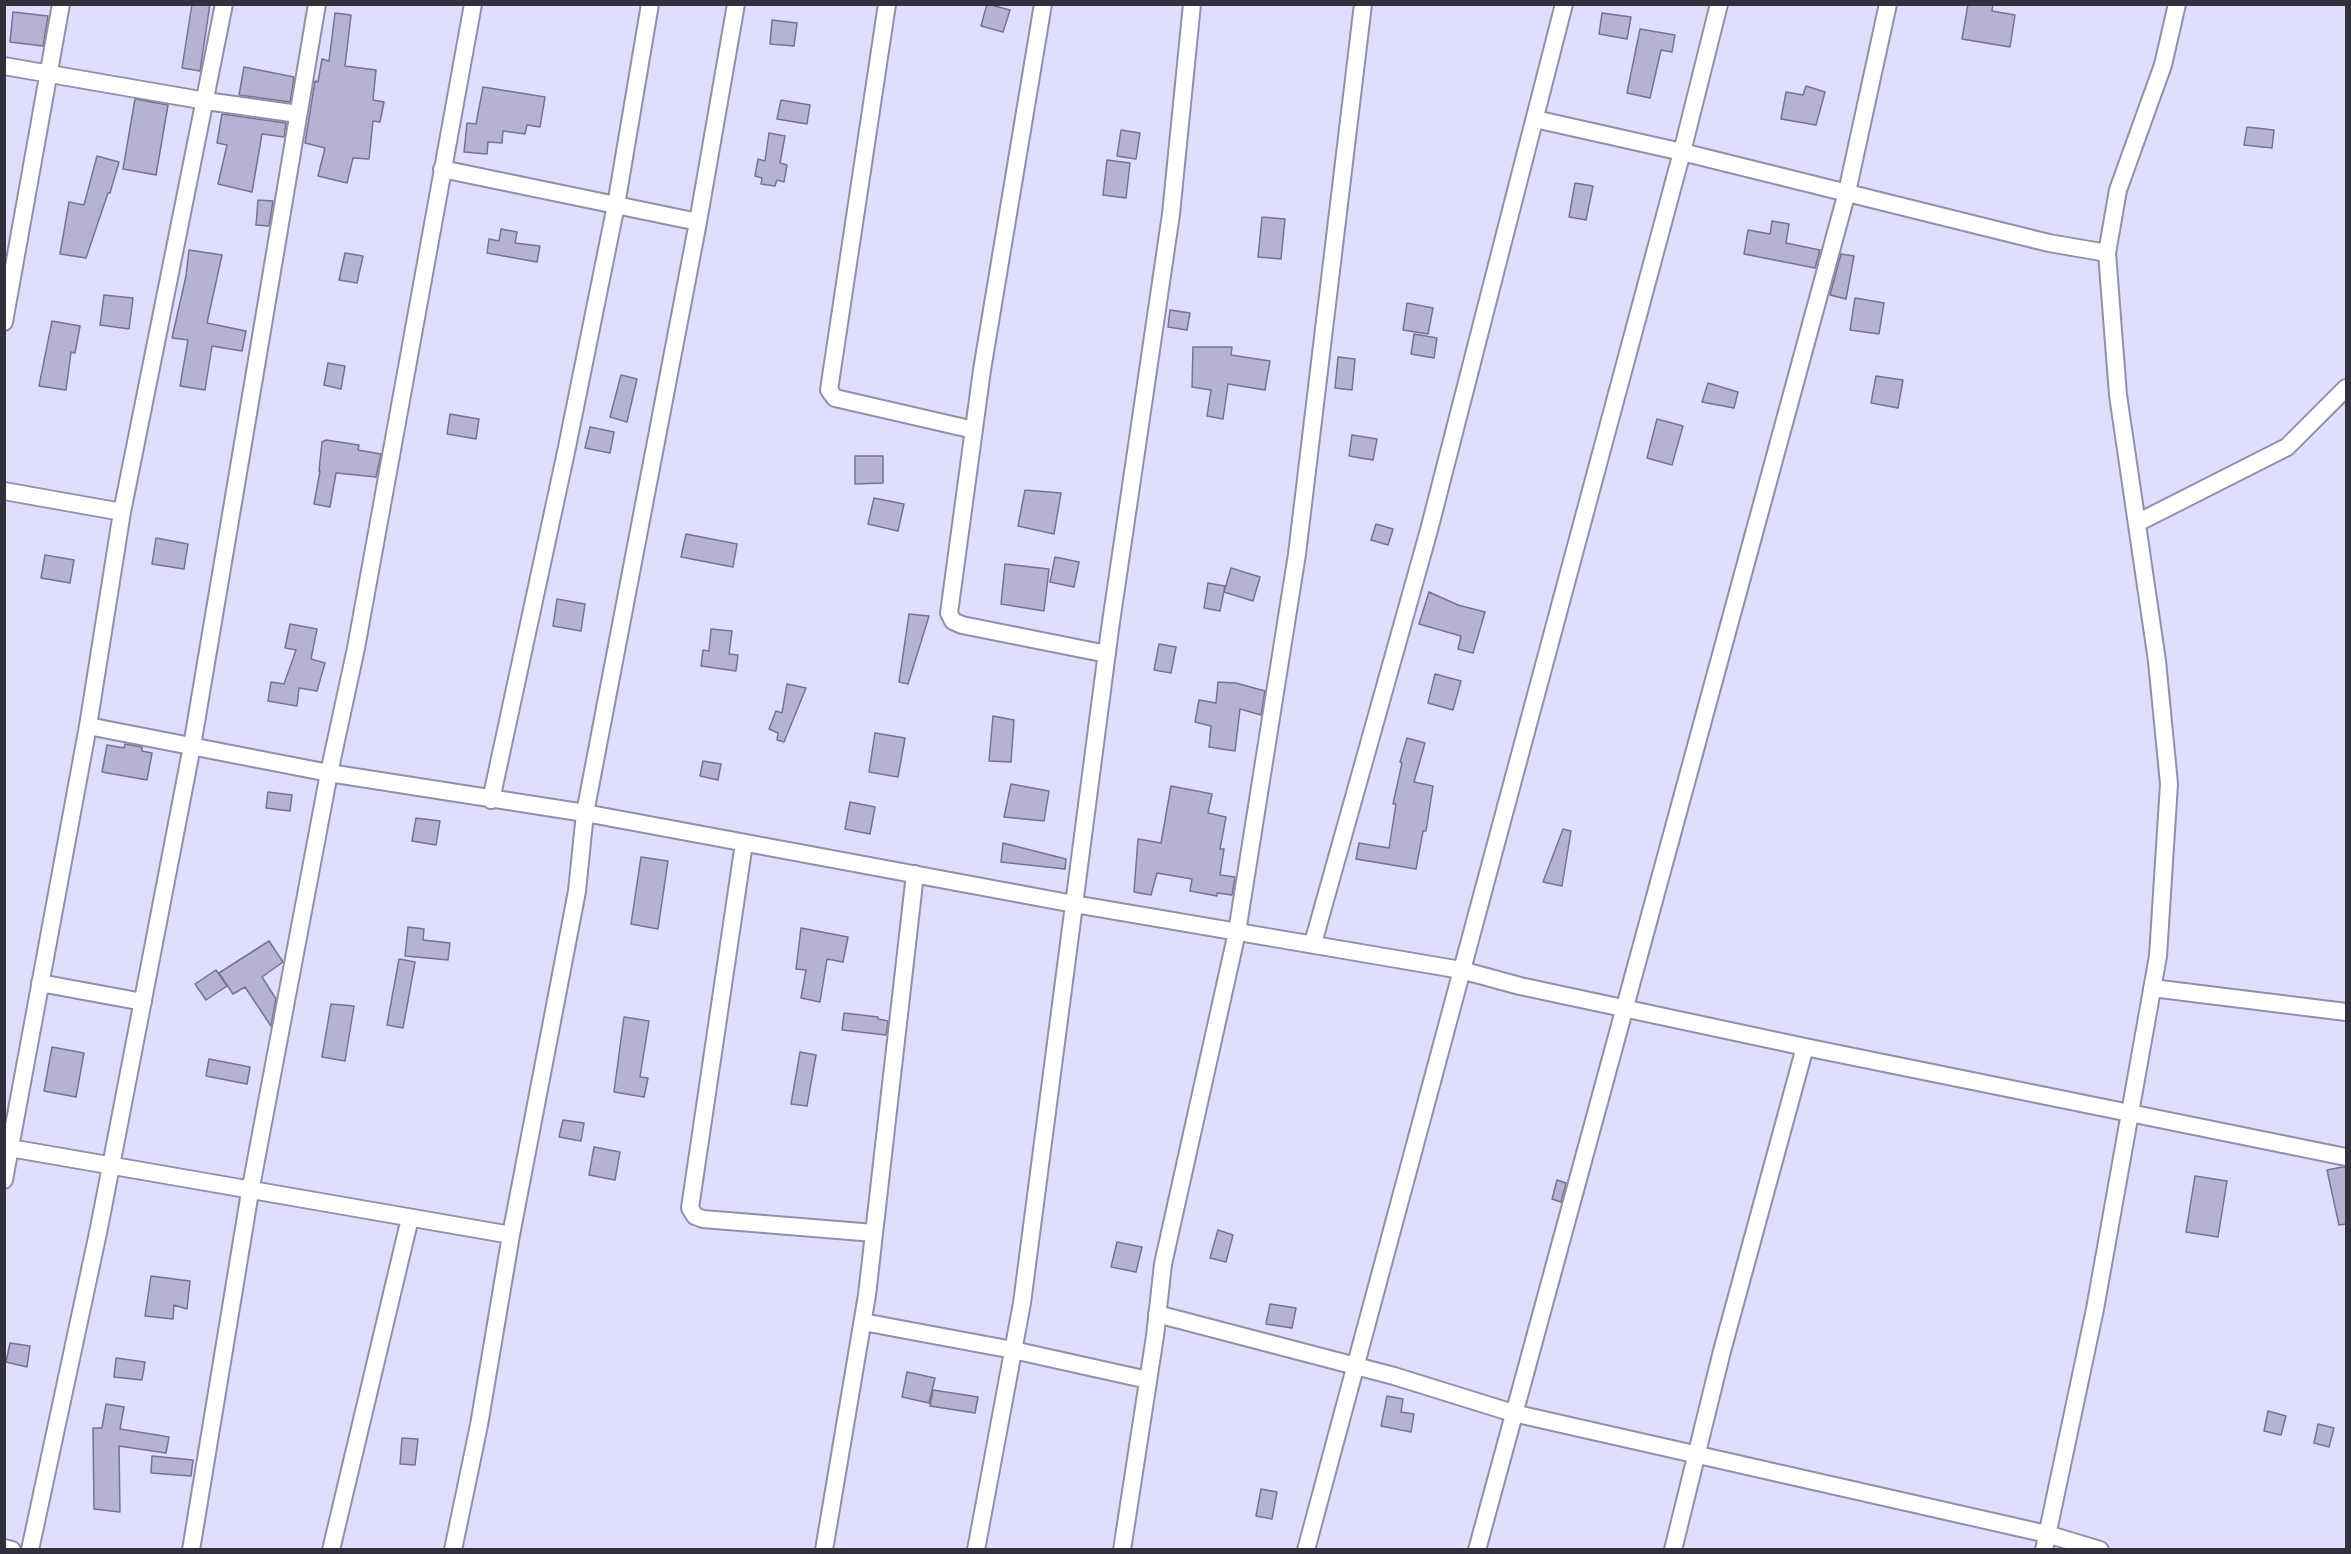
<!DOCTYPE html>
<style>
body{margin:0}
#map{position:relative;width:2351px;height:1554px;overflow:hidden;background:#e0defd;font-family:"DM Sans",sans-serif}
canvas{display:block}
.frame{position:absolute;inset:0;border:6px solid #31303c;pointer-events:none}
</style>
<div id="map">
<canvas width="2351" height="1554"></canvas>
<div class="frame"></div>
</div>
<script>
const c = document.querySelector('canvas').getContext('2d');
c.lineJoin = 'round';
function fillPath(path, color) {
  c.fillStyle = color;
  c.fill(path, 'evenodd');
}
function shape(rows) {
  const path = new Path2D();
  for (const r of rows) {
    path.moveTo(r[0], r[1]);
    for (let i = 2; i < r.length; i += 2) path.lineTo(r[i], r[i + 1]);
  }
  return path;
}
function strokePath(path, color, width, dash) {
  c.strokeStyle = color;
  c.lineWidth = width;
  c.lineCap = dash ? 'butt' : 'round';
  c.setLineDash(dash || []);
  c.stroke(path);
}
const building = shape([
 [192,4,210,4,200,71,182,68,192,4],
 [987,4,1010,10,1003,32,981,26,987,4],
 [1968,4,1993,4,1992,11,2015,15,2010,47,1962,39,1968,4],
 [13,12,48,16,43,46,10,42,13,12],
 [335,13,351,15,345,66,376,70,373,100,384,102,380,122,373,121,369,159,353,158,347,183,318,176,325,148,305,143,315,81,318,82,322,59,329,61,335,13],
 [1602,13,1631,17,1627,39,1599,34,1602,13],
 [772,20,797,23,794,46,770,44,772,20],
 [1640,29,1675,35,1672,52,1661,50,1650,98,1627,93,1640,29],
 [244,67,294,77,290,102,239,95,244,67],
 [1806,86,1825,92,1816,125,1781,119,1786,92,1803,95,1806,86],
 [483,87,545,97,540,127,527,125,525,134,503,131,502,143,488,142,487,154,464,152,467,123,476,124,483,87],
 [135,99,168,105,156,175,123,169,135,99],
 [781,100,810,105,807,124,777,119,781,100],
 [222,114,286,123,284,137,262,134,252,192,218,184,227,145,217,143,222,114],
 [2247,127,2274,130,2272,148,2244,145,2247,127],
 [1121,130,1140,133,1136,159,1117,156,1121,130],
 [769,133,785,136,780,163,787,165,784,182,777,180,775,186,761,184,762,178,755,176,758,159,765,161,769,133],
 [97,156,119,162,110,193,108,193,86,258,60,254,69,202,84,205,97,156],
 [1107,160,1130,163,1126,198,1103,195,1107,160],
 [1575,183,1593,186,1586,220,1569,217,1575,183],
 [258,200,273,201,269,226,256,225,258,200],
 [1262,217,1285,219,1281,259,1258,257,1262,217],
 [1772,221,1789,224,1786,243,1820,250,1815,268,1744,254,1748,230,1770,234,1772,221],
 [501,229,517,232,515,243,540,246,537,262,487,253,489,239,499,241,501,229],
 [189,250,222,255,207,323,246,331,242,351,212,346,205,390,180,386,188,340,172,338,186,276,189,250],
 [345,253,363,256,357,283,339,280,345,253],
 [1841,254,1854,256,1846,299,1830,295,1841,254],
 [104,295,133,298,129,329,100,325,104,295],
 [1855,298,1884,303,1879,334,1850,330,1855,298],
 [1407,303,1433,308,1428,334,1403,330,1407,303],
 [1170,310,1190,313,1187,330,1168,327,1170,310],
 [52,321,80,326,75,353,71,352,66,390,39,386,52,321],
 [1414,334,1437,338,1434,358,1411,354,1414,334],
 [1193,347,1232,347,1231,355,1270,361,1265,390,1228,384,1223,419,1207,416,1211,390,1192,387,1193,347],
 [1338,357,1355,359,1352,390,1335,388,1338,357],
 [328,363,345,366,341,389,324,385,328,363],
 [621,375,637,379,627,422,610,417,621,375],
 [1876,376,1903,380,1898,408,1871,403,1876,376],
 [1708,383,1738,392,1734,408,1702,402,1708,383],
 [450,414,479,419,476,439,447,434,450,414],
 [1657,419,1683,426,1672,465,1647,458,1657,419],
 [590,427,614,432,610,453,585,448,590,427],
 [1352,435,1377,439,1373,460,1349,456,1352,435],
 [326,440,359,445,358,450,381,454,376,477,336,473,330,507,314,504,320,471,319,471,322,442,326,440],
 [855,456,883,456,883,483,855,484,855,456],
 [1025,490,1061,493,1054,534,1018,526,1025,490],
 [874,498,904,504,898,531,868,524,874,498],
 [1376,524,1393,529,1388,545,1371,540,1376,524],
 [686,534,737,544,733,567,681,557,686,534],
 [156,538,188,544,184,569,152,564,156,538],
 [45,555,74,560,70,583,41,578,45,555],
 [1055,557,1079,562,1074,587,1050,582,1055,557],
 [1005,564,1049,569,1044,611,1001,604,1005,564],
 [1231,568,1260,577,1253,601,1224,592,1231,568],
 [1208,583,1225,586,1220,611,1204,608,1208,583],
 [1429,592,1458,605,1485,612,1473,653,1458,649,1461,636,1419,624,1429,592],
 [557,599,585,604,581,631,553,626,557,599],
 [909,614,929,616,908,684,899,682,909,614],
 [290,624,317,629,311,659,325,663,317,691,299,688,297,706,268,701,271,682,284,684,296,650,285,648,290,624],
 [711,629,732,631,729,654,738,655,736,671,701,666,703,650,709,651,711,629],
 [1159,644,1176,647,1171,673,1154,670,1159,644],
 [1435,674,1461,681,1453,710,1428,703,1435,674],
 [1218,682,1236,683,1265,691,1261,715,1240,709,1235,751,1209,747,1211,726,1195,722,1199,700,1216,703,1218,682],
 [787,684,806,688,784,742,777,740,778,733,769,729,776,711,782,713,787,684],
 [993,716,1014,720,1011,762,989,761,993,716],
 [875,733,905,738,898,777,869,772,875,733],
 [1407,738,1425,743,1414,782,1433,786,1426,831,1423,831,1416,869,1356,859,1359,843,1389,848,1396,804,1393,804,1402,763,1400,762,1407,738],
 [125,744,142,747,142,751,152,753,147,780,102,772,107,745,124,748,125,744],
 [703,761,721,764,718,780,700,776,703,761],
 [1011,784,1049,791,1044,821,1004,817,1011,784],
 [1171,786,1212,794,1208,813,1226,817,1220,849,1224,849,1220,875,1235,877,1232,895,1217,893,1217,896,1190,891,1192,879,1157,873,1151,895,1134,892,1138,839,1161,843,1171,786],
 [268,792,292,795,290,811,266,808,268,792],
 [850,802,875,807,870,834,845,829,850,802],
 [416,818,440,821,436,845,412,841,416,818],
 [1563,829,1571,831,1562,886,1543,882,1563,829],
 [1003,843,1066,859,1065,869,1001,862,1003,843],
 [641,857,668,861,658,929,631,924,641,857],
 [408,927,424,929,423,940,450,943,448,960,405,956,408,927],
 [801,928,848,937,843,962,827,959,820,1002,801,998,806,970,796,969,801,928],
 [269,941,283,962,262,977,276,999,271,1026,245,987,233,994,219,973,269,941],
 [399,959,415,962,403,1028,387,1025,399,959],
 [216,970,227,986,206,1000,195,984,216,970],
 [331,1004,354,1006,345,1061,322,1057,331,1004],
 [844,1013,878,1017,878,1019,888,1021,886,1035,842,1030,844,1013],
 [624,1017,649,1021,640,1077,648,1078,644,1097,614,1092,624,1017],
 [52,1047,84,1053,76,1097,44,1091,52,1047],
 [800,1052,816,1055,807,1106,791,1104,800,1052],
 [209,1059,250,1067,247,1084,206,1076,209,1059],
 [563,1120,584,1123,581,1141,559,1137,563,1120],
 [594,1147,620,1152,615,1180,589,1175,594,1147],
 [2342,1167,2346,1167,2346,1224,2339,1225,2327,1170,2342,1167],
 [2195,1176,2227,1181,2218,1237,2186,1232,2195,1176],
 [1557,1180,1566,1183,1561,1202,1552,1199,1557,1180],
 [1218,1230,1233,1235,1226,1262,1210,1258,1218,1230],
 [1117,1242,1142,1247,1136,1272,1111,1267,1117,1242],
 [151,1276,190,1281,187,1309,174,1305,173,1319,145,1316,151,1276],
 [1270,1304,1296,1308,1292,1328,1266,1324,1270,1304],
 [10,1343,30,1346,27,1367,6,1362,10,1343],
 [116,1358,145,1362,142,1380,114,1377,116,1358],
 [907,1372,935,1378,929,1403,902,1397,907,1372],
 [933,1390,978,1397,975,1413,930,1406,933,1390],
 [1387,1396,1403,1399,1401,1412,1414,1414,1411,1432,1381,1426,1387,1396],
 [106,1404,124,1407,120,1429,169,1437,166,1453,119,1446,120,1512,94,1509,93,1428,102,1428,106,1404],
 [2268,1411,2286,1416,2281,1435,2264,1431,2268,1411],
 [2318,1424,2334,1428,2329,1447,2314,1443,2318,1424],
 [402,1438,418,1439,415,1465,400,1464,402,1438],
 [152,1456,193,1460,191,1476,151,1473,152,1456],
 [1261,1489,1277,1492,1272,1519,1256,1516,1261,1489]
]);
fillPath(building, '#b5b3d1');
strokePath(building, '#75738e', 1.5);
const street = shape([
 [887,4,829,390,835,398,974,430],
 [1043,4,982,370,949,613,953,621,962,625,1107,654],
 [4,66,206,101,298,114],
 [1535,119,1682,152,2049,243,2107,253],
 [442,169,698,222],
 [4,322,61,4],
 [4,491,122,512],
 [2137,523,2287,447,2346,388],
 [88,726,329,773,585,813,1074,904,1461,970,1520,986,1805,1047,2346,1157],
 [491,800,566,452,616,205,650,4],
 [744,843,690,1208,695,1216,703,1219,874,1233],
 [1313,943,1429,530,1564,4],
 [40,983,143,1002],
 [2152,988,2346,1012],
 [10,1148,511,1235],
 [4,1180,88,726,122,512,224,4],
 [1157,1314,1394,1376,1513,1413,2047,1534,2100,1550],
 [863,1322,1013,1350,1148,1380],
 [4,1548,12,1550],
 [30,1550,99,1228,192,746,317,4],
 [191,1550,250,1192,329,773,356,648,473,4],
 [331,1550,410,1218],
 [453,1550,479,1425,511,1235,577,891,585,813,698,222,736,4],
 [824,1550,867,1295,915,874],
 [976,1550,1022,1303,1110,629,1171,214,1192,4],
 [1122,1550,1155,1336,1163,1264,1237,932,1297,554,1363,4],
 [1306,1550,1682,152,1719,4],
 [1477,1550,1847,192,1888,4],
 [1673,1550,1722,1351,1805,1047],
 [2044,1550,2095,1309,2158,956,2169,784,2157,661,2118,395,2107,253,2118,190,2163,65,2177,4]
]);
strokePath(street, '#918fac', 20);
strokePath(street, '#fff', 16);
</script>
